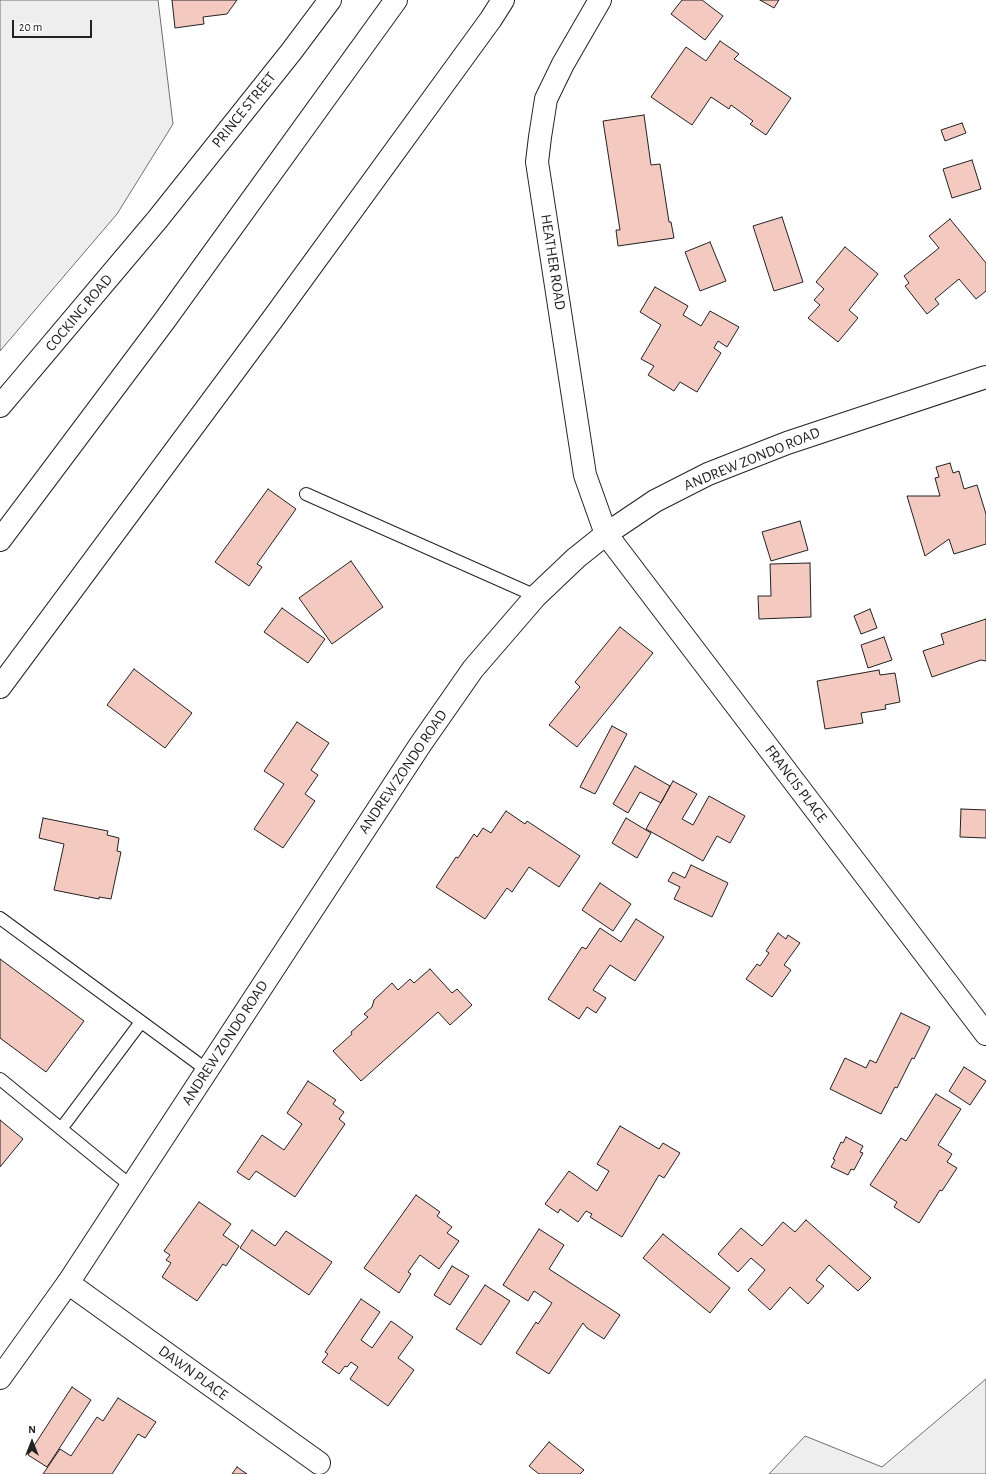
<!DOCTYPE html>
<style>
body{margin:0}
#map{position:relative;width:986px;height:1474px;overflow:hidden;background:#fff;font-family:"Alegreya Sans",sans-serif}
canvas{display:block}
.north{position:absolute;left:12px;top:1422px;width:40px;height:40px;-webkit-text-stroke:3px #fff;paint-order:stroke;rotate:0deg;font-size:11px;font-weight:700;line-height:16px;text-align:center;color:#222}
.north::after{content:'';display:block;margin:auto;width:14px;height:18px;background:#222;clip-path:polygon(50% 0,100% 100%,50% 72%,0 100%)}
.scale{position:absolute;left:12px;top:20px;width:80px;height:18px;box-sizing:border-box;border:2px solid #222;border-top:0;padding-left:5px;font-size:12px;line-height:14px;white-space:nowrap;color:#222;-webkit-text-stroke:3px #fff;paint-order:stroke}
</style>
<div id="map">
<canvas width="986" height="1474"></canvas>
<div class="north">N</div>
<div class="scale">20 m</div>
</div>
<script>
const c = document.querySelector('canvas').getContext('2d');
c.lineJoin = 'round';
function fillPath(path, color) {
  c.fillStyle = color;
  c.fill(path, 'evenodd');
}
function shape(rows) {
  const path = new Path2D();
  for (const r of rows) {
    path.moveTo(r[0], r[1]);
    for (let i = 2; i < r.length; i += 2) path.lineTo(r[i], r[i + 1]);
  }
  return path;
}
function strokePath(path, color, width, dash) {
  c.strokeStyle = color;
  c.lineWidth = width;
  c.lineCap = dash ? 'butt' : 'round';
  c.setLineDash(dash || []);
  c.stroke(path);
}
function drawText(font, color, halo, rows, align = 'center') {
  c.font = font + ' "Alegreya Sans",sans-serif';
  c.lineWidth = 3;
  c.setLineDash([]);
  c.textBaseline = 'middle';
  c.strokeStyle = halo;
  c.fillStyle = color;
  for (const [text, x, y, turn = 0] of rows) {
    c.save();
    c.translate(x, y);
    c.rotate((+turn || 0) * Math.PI / 180);
    c.textAlign = isNaN(turn) ? turn : align;
    if (halo) c.strokeText(text, 0, 0);
    c.fillText(text, 0, 0);
    c.restore();
  }
}
const green = shape([
 [0,0,158,0,173,124,117,214,0,351,0,0],
 [986,1379,986,1474,769,1474,805,1436,882,1467,986,1379]
]);
fillPath(green, '#eee');
strokePath(green, '#6f6f6f', 1);
const building = shape([
 [172,0,237,0,227,14,203,17,204,24,175,28,172,0],
 [682,0,702,0,723,16,705,40,671,14,682,0],
 [760,0,779,0,774,8,760,0],
 [720,41,739,54,734,59,791,98,766,135,750,124,753,121,731,105,729,109,711,97,692,125,651,97,686,47,706,61,720,41],
 [644,115,651,165,660,164,669,222,671,222,674,238,618,246,616,230,620,230,603,121,644,115],
 [962,123,966,133,945,141,941,130,962,123],
 [972,160,981,189,952,198,943,169,972,160],
 [782,217,803,282,774,291,753,226,782,217],
 [950,219,986,263,986,291,976,299,959,279,935,299,939,304,927,314,905,286,909,283,904,276,939,248,929,236,950,219],
 [710,242,726,281,700,291,685,252,710,242],
 [845,247,878,274,849,310,858,318,838,342,808,318,820,305,814,300,824,289,816,282,845,247],
 [655,287,688,306,683,315,701,326,710,311,739,327,727,347,718,341,714,348,721,353,697,392,680,382,674,391,648,375,654,366,641,359,661,325,640,312,655,287],
 [950,463,953,473,959,471,964,489,977,485,986,514,986,544,954,554,949,539,925,556,907,496,940,496,935,478,939,477,936,467,950,463],
 [268,489,296,509,257,564,262,567,249,586,215,562,268,489],
 [800,521,808,550,771,561,762,532,800,521],
 [351,561,383,607,332,644,299,598,351,561],
 [810,563,811,617,759,619,758,596,771,596,770,564,810,563],
 [282,608,325,639,308,663,264,632,282,608],
 [870,609,877,628,861,634,854,616,870,609],
 [986,619,986,661,981,660,932,677,923,651,944,644,941,634,986,619],
 [620,627,653,653,577,747,549,725,580,687,575,682,620,627],
 [884,637,892,660,868,668,861,645,884,637],
 [134,669,192,713,165,748,107,705,134,669],
 [879,670,880,675,895,673,900,702,885,705,886,709,861,713,863,723,825,729,817,681,879,670],
 [297,722,329,743,311,770,318,775,305,794,315,801,283,848,254,829,284,784,264,771,297,722],
 [612,726,627,734,595,794,580,787,612,726],
 [635,766,670,786,661,803,640,792,628,813,613,804,635,766],
 [673,781,697,794,682,819,693,825,709,796,745,816,730,843,717,836,703,861,646,829,673,781],
 [961,809,986,810,986,838,960,837,961,809],
 [506,811,525,824,527,821,580,856,559,887,529,867,512,892,507,888,485,919,436,887,456,857,458,858,474,834,477,837,483,828,491,833,506,811],
 [43,818,108,831,107,835,119,838,117,851,121,852,111,899,99,897,99,899,54,890,64,844,39,838,43,818],
 [626,818,651,833,637,858,612,843,626,818],
 [691,865,728,883,712,917,674,899,680,887,668,881,673,872,685,878,691,865],
 [600,883,631,904,613,931,582,910,600,883],
 [636,919,664,937,635,981,610,965,593,990,606,998,596,1013,587,1007,579,1019,548,999,582,947,586,949,600,928,621,942,636,919],
 [778,933,786,939,788,935,800,943,784,965,791,970,772,997,746,979,757,964,760,966,769,953,766,951,778,933],
 [0,959,84,1021,46,1072,0,1038,0,959],
 [430,969,452,993,457,989,472,1005,450,1025,438,1012,361,1081,333,1051,352,1034,351,1032,368,1017,364,1014,372,1007,374,1000,392,983,398,990,410,979,414,983,430,969],
 [901,1013,930,1027,914,1059,912,1058,897,1088,895,1087,881,1114,830,1089,845,1058,866,1068,870,1060,876,1063,901,1013],
 [964,1067,986,1081,970,1105,949,1091,964,1067],
 [308,1081,336,1100,333,1104,344,1112,339,1119,345,1124,295,1197,256,1171,249,1180,237,1172,262,1135,284,1150,302,1124,287,1113,308,1081],
 [936,1094,961,1109,938,1145,952,1154,947,1162,957,1168,942,1191,940,1190,919,1223,894,1207,897,1202,870,1185,901,1138,906,1141,936,1094],
 [0,1120,23,1139,0,1167,0,1120],
 [620,1126,659,1149,663,1143,680,1153,664,1178,659,1175,622,1237,590,1217,592,1214,586,1211,578,1222,560,1209,558,1213,545,1204,569,1171,597,1191,609,1171,597,1164,620,1126],
 [846,1137,863,1146,860,1152,863,1153,854,1170,851,1169,848,1175,831,1167,835,1160,833,1159,841,1142,843,1143,846,1137],
 [416,1195,440,1212,437,1216,452,1227,447,1233,459,1241,439,1269,420,1255,408,1272,411,1274,399,1293,364,1268,416,1195],
 [199,1202,231,1224,223,1235,239,1246,226,1266,223,1264,197,1301,162,1277,171,1263,166,1260,170,1255,164,1251,199,1202],
 [806,1220,871,1278,858,1291,829,1265,816,1280,824,1286,808,1304,790,1287,770,1310,748,1290,765,1270,751,1258,738,1272,718,1254,741,1228,762,1246,783,1222,795,1232,806,1220],
 [539,1229,564,1245,549,1269,620,1315,604,1339,587,1328,583,1323,549,1374,516,1353,536,1322,538,1324,552,1303,534,1291,528,1301,503,1285,539,1229],
 [252,1230,275,1246,286,1231,332,1262,309,1295,240,1248,252,1230],
 [663,1234,730,1288,710,1313,643,1258,663,1234],
 [452,1266,469,1276,450,1305,434,1295,452,1266],
 [485,1285,510,1301,481,1345,456,1329,485,1285],
 [361,1299,380,1312,361,1340,372,1348,391,1321,413,1337,398,1358,414,1370,388,1406,350,1379,358,1367,351,1362,347,1367,345,1366,339,1374,322,1362,328,1354,325,1352,361,1299],
 [72,1387,91,1400,47,1467,28,1455,72,1387],
 [118,1398,156,1422,145,1438,138,1434,112,1474,43,1474,60,1449,71,1456,97,1417,103,1421,118,1398],
 [549,1442,584,1470,580,1474,539,1474,529,1466,549,1442],
 [237,1467,247,1474,232,1474,237,1467]
]);
fillPath(building, '#f3c9c0');
strokePath(building, '#222', 1);
const lane = shape([
 [306,494,536,596],
 [0,918,207,1070],
 [0,1079,131,1186],
 [61,1129,141,1022]
]);
const street = shape([
 [600,0,563,64,546,99,540,137,537,162,585,475,606,534,986,1034],
 [0,406,157,220,291,52,330,0],
 [68,1283,319,1463]
]);
const primary = shape([
 [0,1378,68,1283,420,745,473,669,536,596,576,558,606,534,655,501,708,474,787,443,986,377]
]);
const highway = shape([
 [0,540,165,320,396,0],
 [0,687,272,320,491,19,503,0]
]);
strokePath(lane, '#222', 14);
strokePath(street, '#222', 24);
strokePath(primary, '#222', 24);
strokePath(highway, '#222', 24);
strokePath(lane, '#fff', 12);
strokePath(street, '#fff', 22);
strokePath(primary, '#fff', 22);
strokePath(highway, '#fff', 22);
drawText('15px', '#222', '#fff', [
 ["PRINCE STREET",244,110,-51],
 ["HEATHER ROAD",553,262,81],
 ["COCKING ROAD",79,313,-50],
 ["ANDREW ZONDO ROAD",752,459,-22],
 ["ANDREW ZONDO ROAD",403,772,-56],
 ["FRANCIS PLACE",796,784,53],
 ["ANDREW ZONDO ROAD",225,1043,-57],
 ["DAWN PLACE",193,1373,36]
]);
</script>
